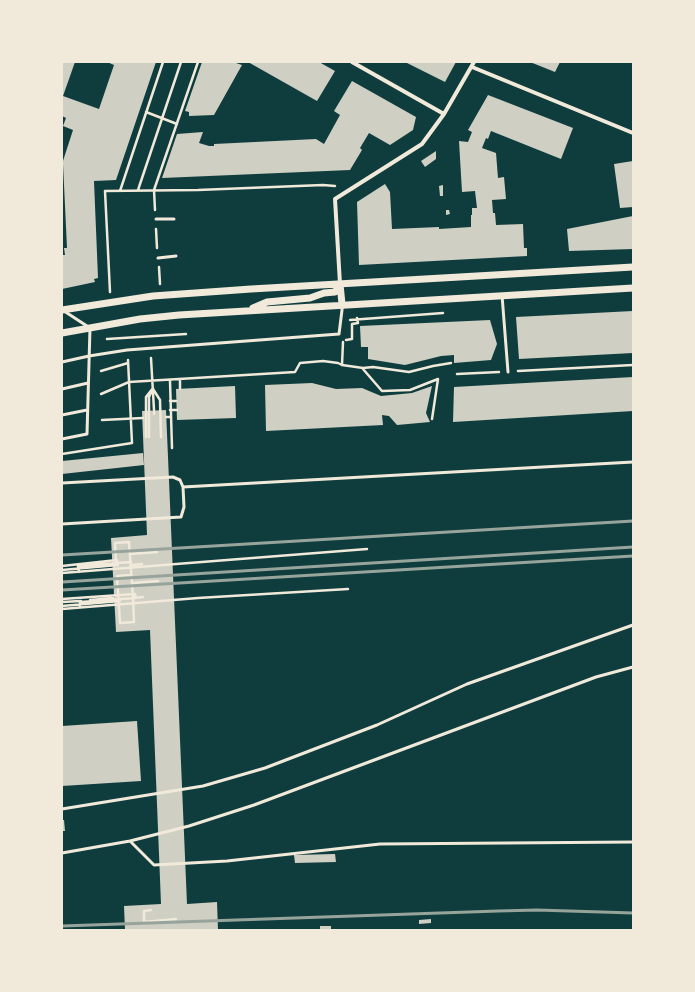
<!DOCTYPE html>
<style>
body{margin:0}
#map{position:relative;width:695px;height:992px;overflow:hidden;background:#0f3d3e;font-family:"PT Sans",sans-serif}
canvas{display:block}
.frame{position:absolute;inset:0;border:63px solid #f1e9da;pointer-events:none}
</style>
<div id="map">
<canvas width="695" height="992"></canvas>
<div class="frame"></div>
</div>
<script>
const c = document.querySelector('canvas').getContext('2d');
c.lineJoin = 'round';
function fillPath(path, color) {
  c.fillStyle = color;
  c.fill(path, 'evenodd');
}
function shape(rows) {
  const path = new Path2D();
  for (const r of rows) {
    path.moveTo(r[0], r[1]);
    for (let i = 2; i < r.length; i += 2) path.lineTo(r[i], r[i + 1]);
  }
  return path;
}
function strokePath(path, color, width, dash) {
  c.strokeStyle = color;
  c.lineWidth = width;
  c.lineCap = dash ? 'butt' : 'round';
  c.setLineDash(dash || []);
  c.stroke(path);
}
fillPath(shape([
 [62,62,75,62,63,96,99,109,114,65,107,62,156,62,116,180,94,181,98,278,94,279,95,282,62,289,62,255,65,255,64,248,67,248,63,164,62,164,73,130,63,126,66,118,62,116],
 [202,62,233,62,242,65,214,115,189,116,189,112,185,111],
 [248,62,319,62,335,71,317,101],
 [405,62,456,62,445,82],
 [530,62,560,62,555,72],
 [352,81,416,117,413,130,390,145,369,133,360,148,362,150,350,170,162,178,177,134,203,132,199,143,209,146,214,146,214,144,316,139,324,144,340,115,334,111],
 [488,95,573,128,561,159,491,131,488,139,486,138,482,148,496,153,498,178,504,177,506,199,492,200,493,213,495,213,496,225,523,224,524,248,527,248,527,256,359,265,357,202,385,184,390,192,392,229,439,227,439,229,471,227,471,215,472,215,472,208,477,208,475,191,462,192,459,141,468,142,472,132,468,130],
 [436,151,436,159,425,167,421,161],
 [633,161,633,207,620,208,614,164],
 [443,185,443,196,440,196,439,186],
 [446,210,449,210,450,214,446,215],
 [633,216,633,249,569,251,567,229],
 [633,311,633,353,519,359,516,317],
 [490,320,497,344,491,360,454,363,454,355,441,356,405,365,368,359,368,347,361,347,360,326],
 [633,377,633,411,453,422,454,387],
 [312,383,336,389,362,388,381,396,412,393,432,386,426,413,430,422,397,425,389,416,382,415,383,425,266,431,265,385],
 [235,386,236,418,177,420,176,389],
 [166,410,187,904,217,902,218,930,125,930,124,906,161,904,150,630,116,632,111,538,147,535,142,411],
 [143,453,144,465,62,474,62,461],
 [137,721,141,781,62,786,62,726],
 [62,820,64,820,65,831,62,831],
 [335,854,336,862,295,863,294,855],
 [431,919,431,923,419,924,419,920],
 [320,926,331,926,331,930,320,930]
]), '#cfcfc3');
strokePath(shape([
 [146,112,177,124],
 [138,190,181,62],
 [120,191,163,62],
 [155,210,154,190,198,62],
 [156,229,157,248],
 [159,267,160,284],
 [110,292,105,191,198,190,323,185,335,186],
 [350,320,443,313],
 [107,339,186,334],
 [346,340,352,339,352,324,358,323,357,318],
 [343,342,342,365,363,368,373,367,409,372,433,366,451,363],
 [151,358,154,410],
 [363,369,382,391,410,390,438,379,432,419],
 [101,371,128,363],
 [518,371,633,365],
 [457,374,499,372],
 [180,380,180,389],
 [170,381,172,448],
 [153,389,160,400,161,437],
 [101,394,129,382,295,372,300,363,323,361,338,363,342,365],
 [170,401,176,401],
 [170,410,177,410],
 [154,412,154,414],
 [166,417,171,417],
 [102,420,143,418],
 [146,437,146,397,153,388,149,397,149,437],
 [62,454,132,443,128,360],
 [130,554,157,552],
 [117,563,131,562],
 [131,565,142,564],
 [62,566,117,560,118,565,62,570],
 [79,572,78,566,116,563,115,543,129,542,133,598,134,622,120,623,117,576,131,575],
 [62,573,367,549],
 [132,583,158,581],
 [134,598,143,597],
 [62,599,135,594,136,598,80,602,80,607],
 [90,600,113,598],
 [62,602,81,601],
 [62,606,120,601],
 [62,609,198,598,348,589],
 [151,910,144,911,144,922,176,919]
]), '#f1e9da', 2.5);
strokePath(shape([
 [156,219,174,219],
 [158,258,176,256],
 [502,295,508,372],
 [62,362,89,356,127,350,339,334,342,310,342,305],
 [62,389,88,383],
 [62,415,87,410],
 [62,439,87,434,90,328,64,311],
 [62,483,173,477,180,480,183,487],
 [62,524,181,517,184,507,183,487,633,462],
 [62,809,203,786,265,768,377,725,467,684,633,625],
 [130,841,189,826,254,805,596,677,633,667],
 [62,853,130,841,154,865,227,861,380,844,633,842]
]), '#f1e9da', 3);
strokePath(shape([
 [352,62,444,114],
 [472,67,633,133],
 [340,284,335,199,422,144,444,114,474,62]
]), '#f1e9da', 4);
strokePath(shape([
 [340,284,342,304],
 [253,308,267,302,310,298,324,293,335,292,340,284],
 [62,310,153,296,251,289,633,267],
 [62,333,140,319,179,315,633,288]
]), '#f1e9da', 7);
strokePath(shape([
 [62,555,633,521],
 [62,582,633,547],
 [62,590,633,556],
 [62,926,498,911,537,910,633,913]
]), '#97a49c', 3);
</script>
